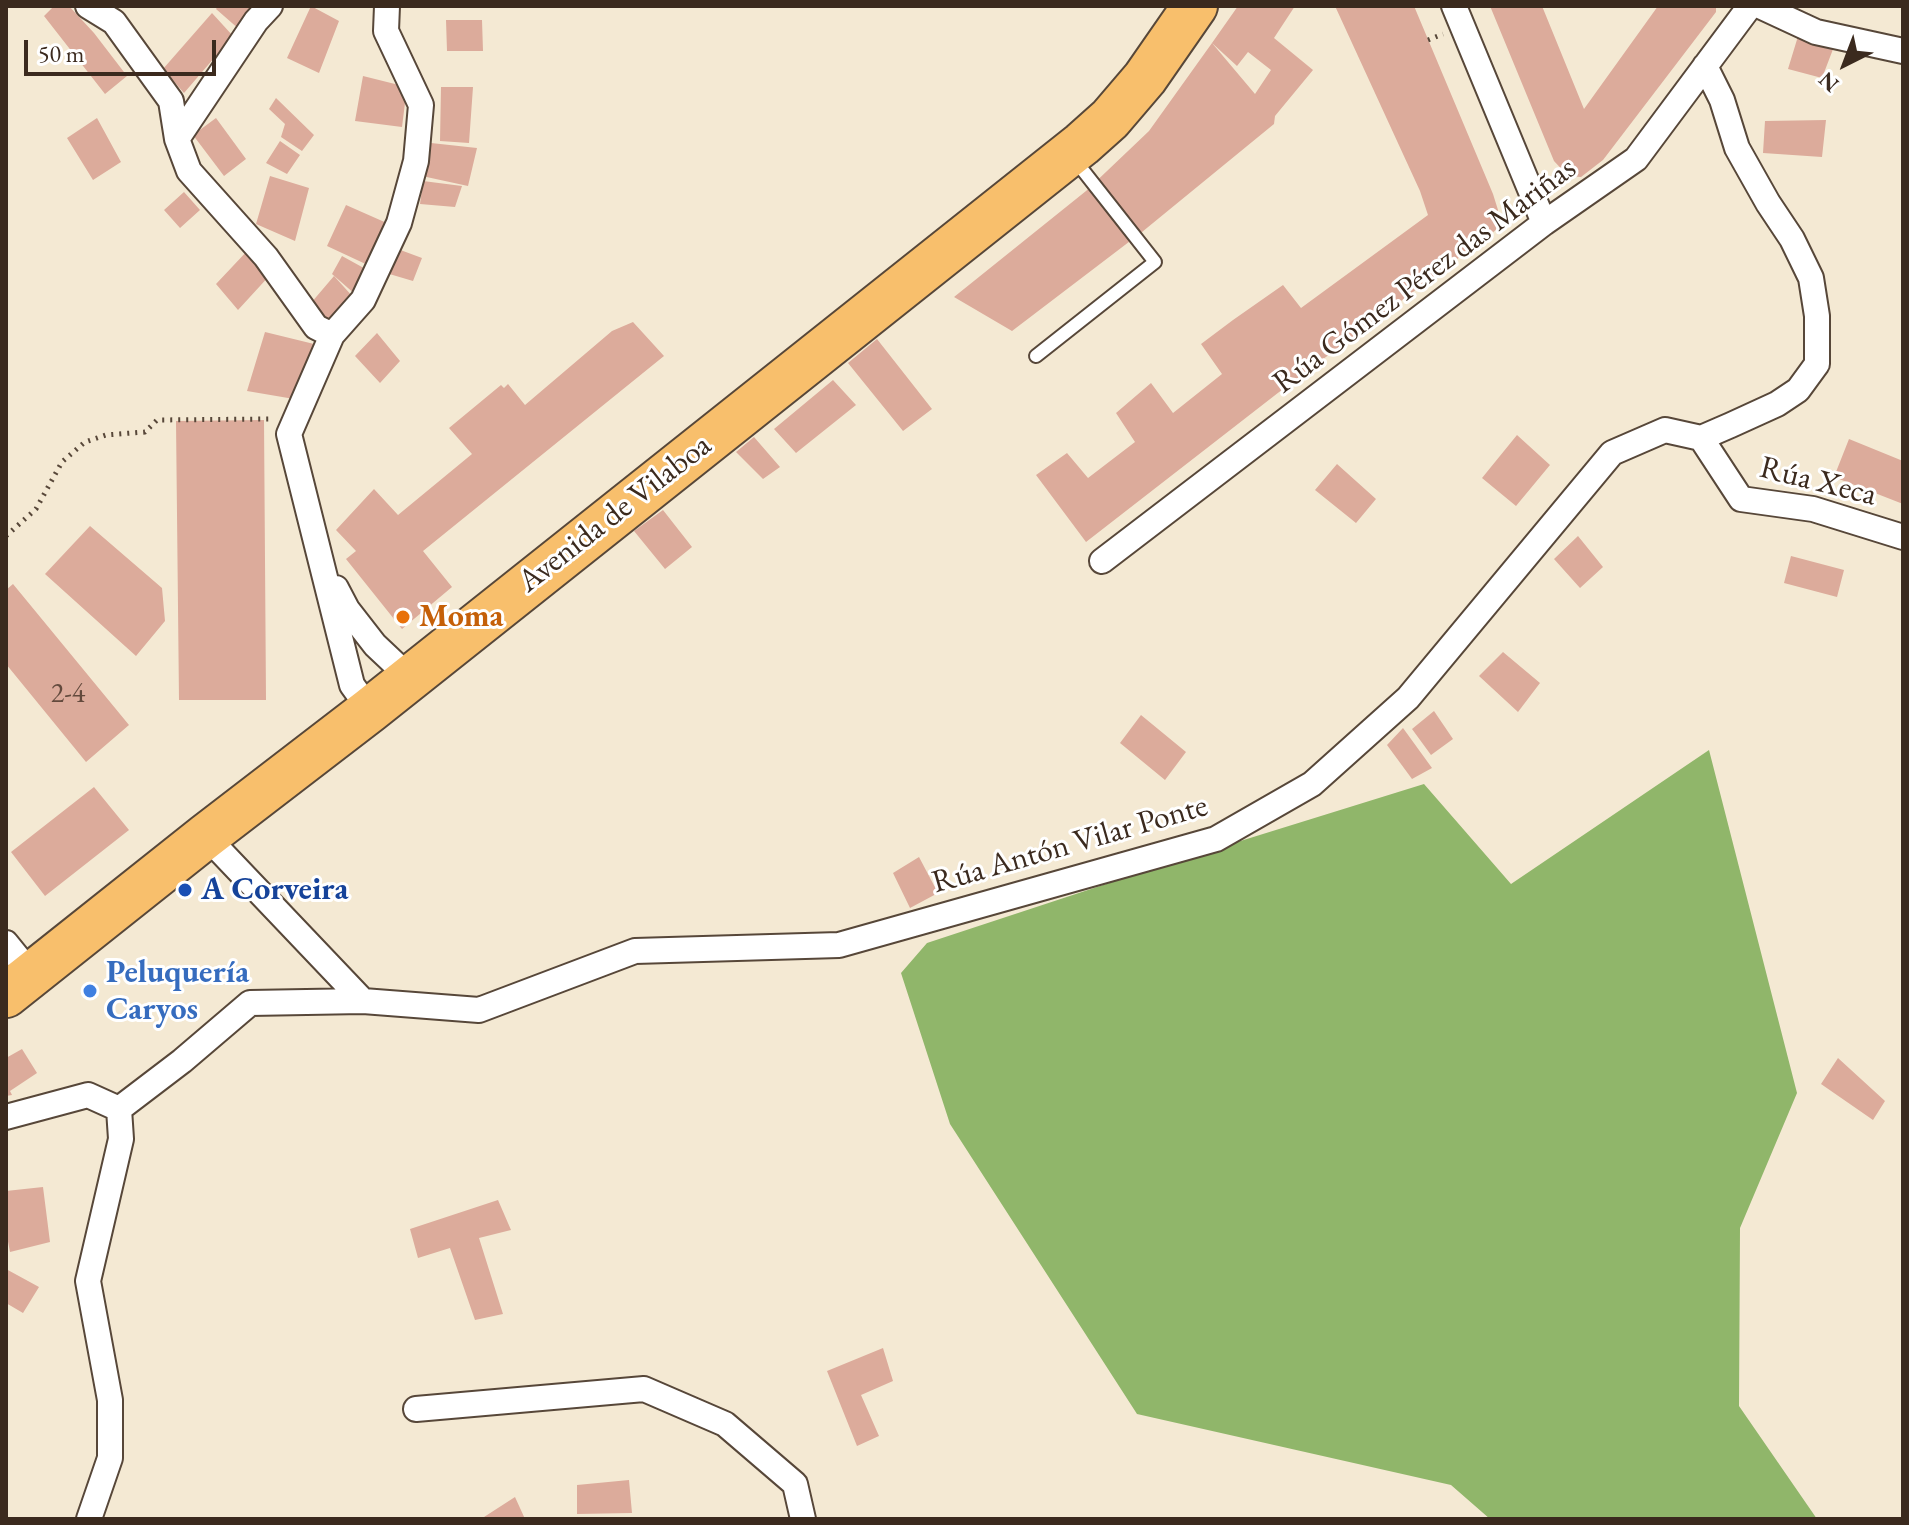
<!DOCTYPE html>
<meta charset="utf-8">
<style>
body{margin:0}
#map{position:relative;width:1909px;height:1525px;overflow:hidden;background:#f4e9d3;font-family:"EB Garamond",serif}
canvas{display:block}
.frame{position:absolute;inset:0;border:8px solid #3b2a1e;pointer-events:none}
.north{position:absolute;left:1805px;top:24px;width:80px;height:80px;-webkit-text-stroke:6px #fff;paint-order:stroke;rotate:222deg;font-size:22px;font-weight:700;line-height:32px;text-align:center;color:#3b2a1e}
.north::after{content:'';display:block;margin:auto;width:28px;height:36px;background:#3b2a1e;clip-path:polygon(50% 0,100% 100%,50% 72%,0 100%)}
.scale{position:absolute;left:24px;top:40px;width:192px;height:36px;box-sizing:border-box;border:4px solid #3b2a1e;border-top:0;padding-left:10px;font-size:24px;line-height:28px;white-space:nowrap;color:#3b2a1e;-webkit-text-stroke:6px #fff;paint-order:stroke}
</style>
<div id="map">
<canvas width="1909" height="1525"></canvas>
<div class="frame"></div>
<div class="north">N</div>
<div class="scale">50 m</div>
</div>
<script>
const c = document.querySelector('canvas').getContext('2d');
c.lineJoin = 'round';
function fillPath(path, color) {
  c.fillStyle = color;
  c.fill(path, 'evenodd');
}
function shape(rows) {
  const path = new Path2D();
  for (const r of rows) {
    path.moveTo(r[0], r[1]);
    for (let i = 2; i < r.length; i += 2) path.lineTo(r[i], r[i + 1]);
  }
  return path;
}
function strokePath(path, color, width, dash) {
  c.strokeStyle = color;
  c.lineWidth = width;
  c.lineCap = dash ? 'butt' : 'round';
  c.setLineDash(dash || []);
  c.stroke(path);
}
function drawText(font, color, halo, rows, align = 'center') {
  c.font = font + ' "EB Garamond",serif';
  c.lineWidth = 6;
  c.setLineDash([]);
  c.textBaseline = 'middle';
  c.strokeStyle = halo;
  c.fillStyle = color;
  for (const [text, x, y, turn = 0] of rows) {
    c.save();
    c.translate(x, y);
    c.rotate((+turn || 0) * Math.PI / 180);
    c.textAlign = isNaN(turn) ? turn : align;
    if (halo) c.strokeText(text, 0, 0);
    c.fillText(text, 0, 0);
    c.restore();
  }
}
fillPath(shape([
 [1709,750,1797,1093,1740,1228,1739,1406,1817,1519,1490,1519,1451,1485,1137,1414,950,1124,901,973,927,943,1176,861,1424,784,1511,884]
]), '#90b66a');
fillPath(shape([
 [54,6,69,6,94,33,127,76,105,94,44,16],
 [218,6,260,6,240,30,216,9],
 [311,6,339,21,319,73,287,58],
 [1238,6,1295,6,1274,38,1313,70,1275,116,1274,124,1142,232,1012,331,954,297,1086,191,1149,131,1212,43,1255,94,1271,70,1248,52,1237,66,1212,43],
 [1335,6,1414,6,1493,194,1498,210,1496,230,1283,389,1086,542,1036,475,1067,453,1088,478,1135,442,1116,413,1151,383,1173,413,1222,374,1201,344,1233,320,1283,285,1301,308,1428,215,1420,191],
 [1490,6,1542,6,1584,109,1658,6,1716,6,1716,12,1603,160,1581,177,1568,176,1554,161],
 [212,13,233,36,184,93,163,69],
 [446,20,482,20,483,51,447,51],
 [1799,33,1835,44,1822,78,1788,69],
 [363,76,407,87,402,127,355,121],
 [441,87,473,87,469,143,440,141],
 [276,98,314,135,302,151,281,137,285,124,269,109],
 [97,118,121,162,93,180,67,138],
 [216,118,246,159,224,176,193,135],
 [1826,120,1822,157,1763,153,1765,121],
 [280,141,300,155,287,174,266,163],
 [431,143,477,148,468,186,422,176],
 [270,176,309,188,295,241,256,224],
 [423,181,462,186,455,207,420,204],
 [184,192,200,210,180,228,164,210],
 [346,205,389,224,372,267,327,246],
 [395,248,422,258,413,281,386,273],
 [249,249,271,274,238,310,216,284],
 [342,256,371,272,356,295,332,274],
 [334,276,354,298,328,322,311,303],
 [633,322,664,356,423,551,452,587,402,629,346,559,356,551,336,530,374,489,398,515,472,454,449,428,501,385,504,388,508,384,525,405,612,331],
 [265,332,314,344,294,399,247,391],
 [377,333,400,361,380,383,355,356],
 [877,339,932,409,903,431,848,363],
 [833,380,856,405,796,453,774,429],
 [264,420,266,700,179,700,176,421],
 [1517,435,1550,465,1516,506,1482,478],
 [754,437,780,467,763,479,736,452],
 [1849,439,1903,461,1903,504,1834,477],
 [1337,464,1376,499,1356,523,1315,490],
 [663,510,692,547,665,569,634,531],
 [90,526,162,588,165,621,136,656,45,574],
 [1578,536,1603,567,1580,588,1554,559],
 [1791,556,1844,570,1837,597,1784,583],
 [13,584,129,725,86,762,6,664,6,590],
 [1503,652,1540,683,1518,712,1479,676],
 [1434,711,1453,739,1431,755,1412,729],
 [1141,715,1186,752,1165,780,1120,743],
 [1403,728,1432,768,1412,779,1387,745],
 [94,787,129,830,45,896,11,852],
 [919,857,938,893,910,908,893,873],
 [22,1049,37,1073,10,1091,12,1095,6,1096,6,1058],
 [1838,1058,1885,1101,1873,1120,1821,1084],
 [43,1187,50,1242,10,1252,6,1231,6,1191],
 [498,1200,511,1230,479,1238,503,1314,475,1320,450,1248,418,1258,410,1229],
 [6,1269,39,1287,23,1313,6,1303],
 [883,1348,893,1381,861,1395,879,1436,857,1446,827,1371],
 [629,1480,632,1513,577,1514,577,1485],
 [515,1497,525,1519,485,1519,484,1517]
]), '#dcab9b');
const lane = shape([
 [1036,356,1155,262,1074,159]
]);
const street = shape([
 [88,6,114,22,171,101,177,139,189,171,266,257,316,327,332,335],
 [1454,6,1544,223],
 [1760,6,1816,32,1903,51],
 [177,139,256,21,270,6],
 [1701,438,1741,499,1813,509,1903,537],
 [1102,561,1544,223,1636,159,1750,6],
 [336,588,347,609,375,645,410,678],
 [370,710,352,685,289,434,332,335,363,300,399,223,416,161,421,105,386,31,387,6],
 [206,836,363,1001],
 [6,943,32,975],
 [119,1109,182,1061,250,1003,363,1001,479,1010,635,951,839,945,1216,839,1312,784,1408,698,1612,453,1665,430,1701,438,1731,425,1777,404,1798,390,1817,364,1817,316,1811,278,1792,239,1768,203,1737,148,1722,100,1705,66],
 [6,1117,88,1095,119,1109,121,1139,88,1281,110,1400,110,1458,89,1519],
 [416,1409,644,1389,725,1424,795,1484,803,1519]
]);
const highway = shape([
 [6,995,206,836,370,710,1082,144,1110,119,1145,78,1195,6]
]);
strokePath(lane, '#574739', 16);
strokePath(street, '#574739', 28);
strokePath(highway, '#574739', 48);
strokePath(shape([
 [1428,40,1443,34],
 [6,536,36,509,62,462,85,442,106,435,145,432,157,420,269,419]
]), '#574739', 5, [2, 6]);
strokePath(lane, '#fff', 12);
strokePath(street, '#fff', 24);
strokePath(highway, '#f8bf6c', 44);
for (const [x, y, r, color] of [
 [403,617,8,"#e8710a"],
 [185,890,8,"#1a4fb4"],
 [90,991,8,"#3f7fe0"]
]) {
  const dot = new Path2D();
  dot.arc(x, y, r, 0, 2 * Math.PI);
  c.fillStyle = color;
  c.fill(dot);
  strokePath(dot, '#fff', 3);
}
drawText('28px', '#634a3d', null, [
 ["2-4",68,694]
]);
drawText('32px', '#3b2a1e', '#fff', [
 ["Rúa Gómez Pérez das Mariñas",1425,276,-37],
 ["Rúa Xeca",1818,482,14],
 ["Avenida de Vilaboa",615,514,-38],
 ["Rúa Antón Vilar Ponte",1070,845,-16]
]);
drawText('bold 32px', '#c56008', '#fff', [
 ["Moma",419,617]
], 'left');
drawText('bold 32px', '#164399', '#fff', [
 ["A Corveira",201,890]
], 'left');
drawText('bold 32px', '#366cbe', '#fff', [
 ["Peluquería",106,973],
 ["Caryos",106,1010]
], 'left');
</script>
